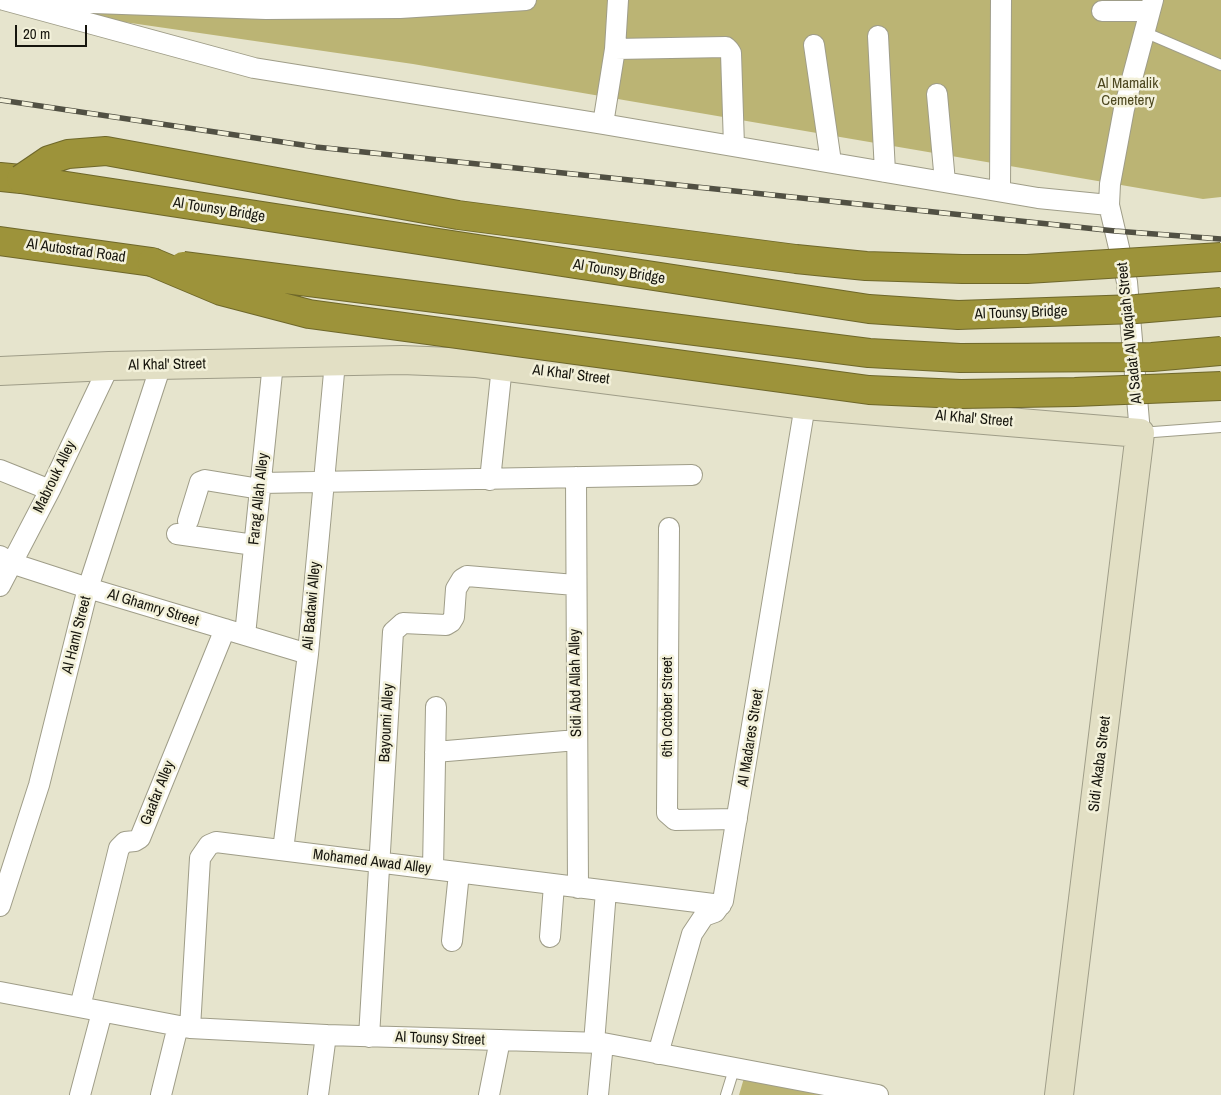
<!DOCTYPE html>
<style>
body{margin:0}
#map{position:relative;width:1221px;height:1095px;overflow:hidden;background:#e6e4cd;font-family:"Archivo Narrow",sans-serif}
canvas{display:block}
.scale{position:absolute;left:15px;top:25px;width:72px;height:22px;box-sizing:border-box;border:2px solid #16150d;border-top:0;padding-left:6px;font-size:15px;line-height:18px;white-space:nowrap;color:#16150d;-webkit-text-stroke:4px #f3f1da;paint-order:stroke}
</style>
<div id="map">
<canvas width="1221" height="1095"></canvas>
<div class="scale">20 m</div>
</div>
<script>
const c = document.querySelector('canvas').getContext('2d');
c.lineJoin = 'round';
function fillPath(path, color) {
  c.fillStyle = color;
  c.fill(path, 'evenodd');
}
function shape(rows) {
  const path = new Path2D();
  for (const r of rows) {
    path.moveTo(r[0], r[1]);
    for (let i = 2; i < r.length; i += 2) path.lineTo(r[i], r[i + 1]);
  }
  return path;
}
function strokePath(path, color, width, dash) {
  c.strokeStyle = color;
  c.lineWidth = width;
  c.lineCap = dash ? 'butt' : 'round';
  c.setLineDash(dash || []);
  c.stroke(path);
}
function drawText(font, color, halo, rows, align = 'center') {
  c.font = font + ' "Archivo Narrow",sans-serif';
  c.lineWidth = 5;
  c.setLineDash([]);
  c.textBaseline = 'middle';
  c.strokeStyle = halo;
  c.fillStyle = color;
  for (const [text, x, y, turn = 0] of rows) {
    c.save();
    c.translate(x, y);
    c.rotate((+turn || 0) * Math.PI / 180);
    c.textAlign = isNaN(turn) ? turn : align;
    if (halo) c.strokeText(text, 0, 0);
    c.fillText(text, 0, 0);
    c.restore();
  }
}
fillPath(shape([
 [0,0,1221,0,1221,197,1203,199,413,64,0,4],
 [744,1078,884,1095,739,1095]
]), '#bbb474');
const lane = shape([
 [1144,32,1221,65],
 [1140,433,1221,427],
 [726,1095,735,1066]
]);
const street = shape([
 [4,0,254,68,603,124,1038,198,1109,205],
 [36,1,266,9,400,8,526,0],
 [1102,11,1150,11],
 [878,36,885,172],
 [814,45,831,162],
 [615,49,726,47,729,50,731,53,734,146],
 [937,94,945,182],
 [603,124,615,49,618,0],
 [1000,191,1001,0],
 [1140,433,1127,282,1109,205,1110,184,1124,109,1153,0],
 [0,470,50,490],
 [576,477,578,888],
 [490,480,502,366],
 [261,483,692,475],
 [188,521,200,482,205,480,260,489],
 [669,528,667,813,675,820,737,819],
 [177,534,254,545],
 [0,556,11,563,88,588,308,654],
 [0,586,50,490,109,366],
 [245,635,273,363],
 [435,752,577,740],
 [283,850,308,654,335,362],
 [433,869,436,707],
 [0,906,39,785,88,588,161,365],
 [550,937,554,885],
 [452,941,459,873],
 [0,992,190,1028,326,1035,603,1043,878,1095],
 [80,1007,119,848,125,842,135,841,140,838,225,629],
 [190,1028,200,858,209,845,216,842,721,905],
 [369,1037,393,632,403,623,446,625,451,622,454,617,456,589,462,579,467,576,575,585],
 [594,1043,606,891],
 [658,1054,692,934,704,916,715,912,723,901,805,405],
 [80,1095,102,1012],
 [161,1095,178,1026],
 [318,1095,326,1035],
 [489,1095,500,1040],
 [598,1095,603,1043]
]);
const secondary = shape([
 [0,371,109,366,402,360,477,363,805,405,1140,433,1059,1095]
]);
const highway = shape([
 [0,177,21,179],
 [0,241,152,262]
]);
strokePath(lane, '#9f9d88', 12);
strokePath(street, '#9f9d88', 22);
strokePath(secondary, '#9f9d88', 30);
strokePath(highway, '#6e672a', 30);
strokePath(lane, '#fff', 10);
strokePath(street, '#fff', 20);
strokePath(secondary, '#e2dfc4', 28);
strokePath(highway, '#9d933a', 28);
const rail = shape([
 [0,100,316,147,1115,231,1221,239]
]);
strokePath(rail, '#515043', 5.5);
strokePath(rail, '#f3f1da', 4, [11]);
const highwayBridge = shape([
 [21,179,49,160,68,154,106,151,458,215,796,259,866,266,962,269,1027,269,1221,257],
 [21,179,869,309,958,315,1136,309,1221,302],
 [152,262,221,291,309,314,869,390,961,394,1075,392,1221,386],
 [183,266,869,353,960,358,1152,357,1221,351]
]);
strokePath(highwayBridge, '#6e672a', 30, []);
strokePath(highwayBridge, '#9d933a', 28);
drawText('15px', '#4d4820', '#f3f1da', [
 ["Al Mamalik",1128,84],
 ["Cemetery",1128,101]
]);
drawText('15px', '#16150d', '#f3f1da', [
 ["Al Tounsy Bridge",219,210,9],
 ["Al Autostrad Road",76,251,8],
 ["Al Tounsy Bridge",619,272,9],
 ["Al Tounsy Bridge",1021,313,-2],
 ["Al Sadat Al Waqiah Street",1130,333,-96],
 ["Al Khal' Street",167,365,-1],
 ["Al Khal' Street",571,375,7],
 ["Al Khal' Street",974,419,5],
 ["Mabrouk Alley",55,477,-64],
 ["Farag Allah Alley",259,499,-84],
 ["Ali Badawi Alley",312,606,-85],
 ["Al Ghamry Street",153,608,17],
 ["Al Haml Street",77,635,-76],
 ["Sidi Abd Allah Alley",576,683,-91],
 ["6th October Street",668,707,-90],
 ["Bayoumi Alley",387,723,-87],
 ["Al Madares Street",751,738,-81],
 ["Sidi Akaba Street",1100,764,-83],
 ["Gaafar Alley",158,793,-68],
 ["Mohamed Awad Alley",372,862,7],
 ["Al Tounsy Street",440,1039,2]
]);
</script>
